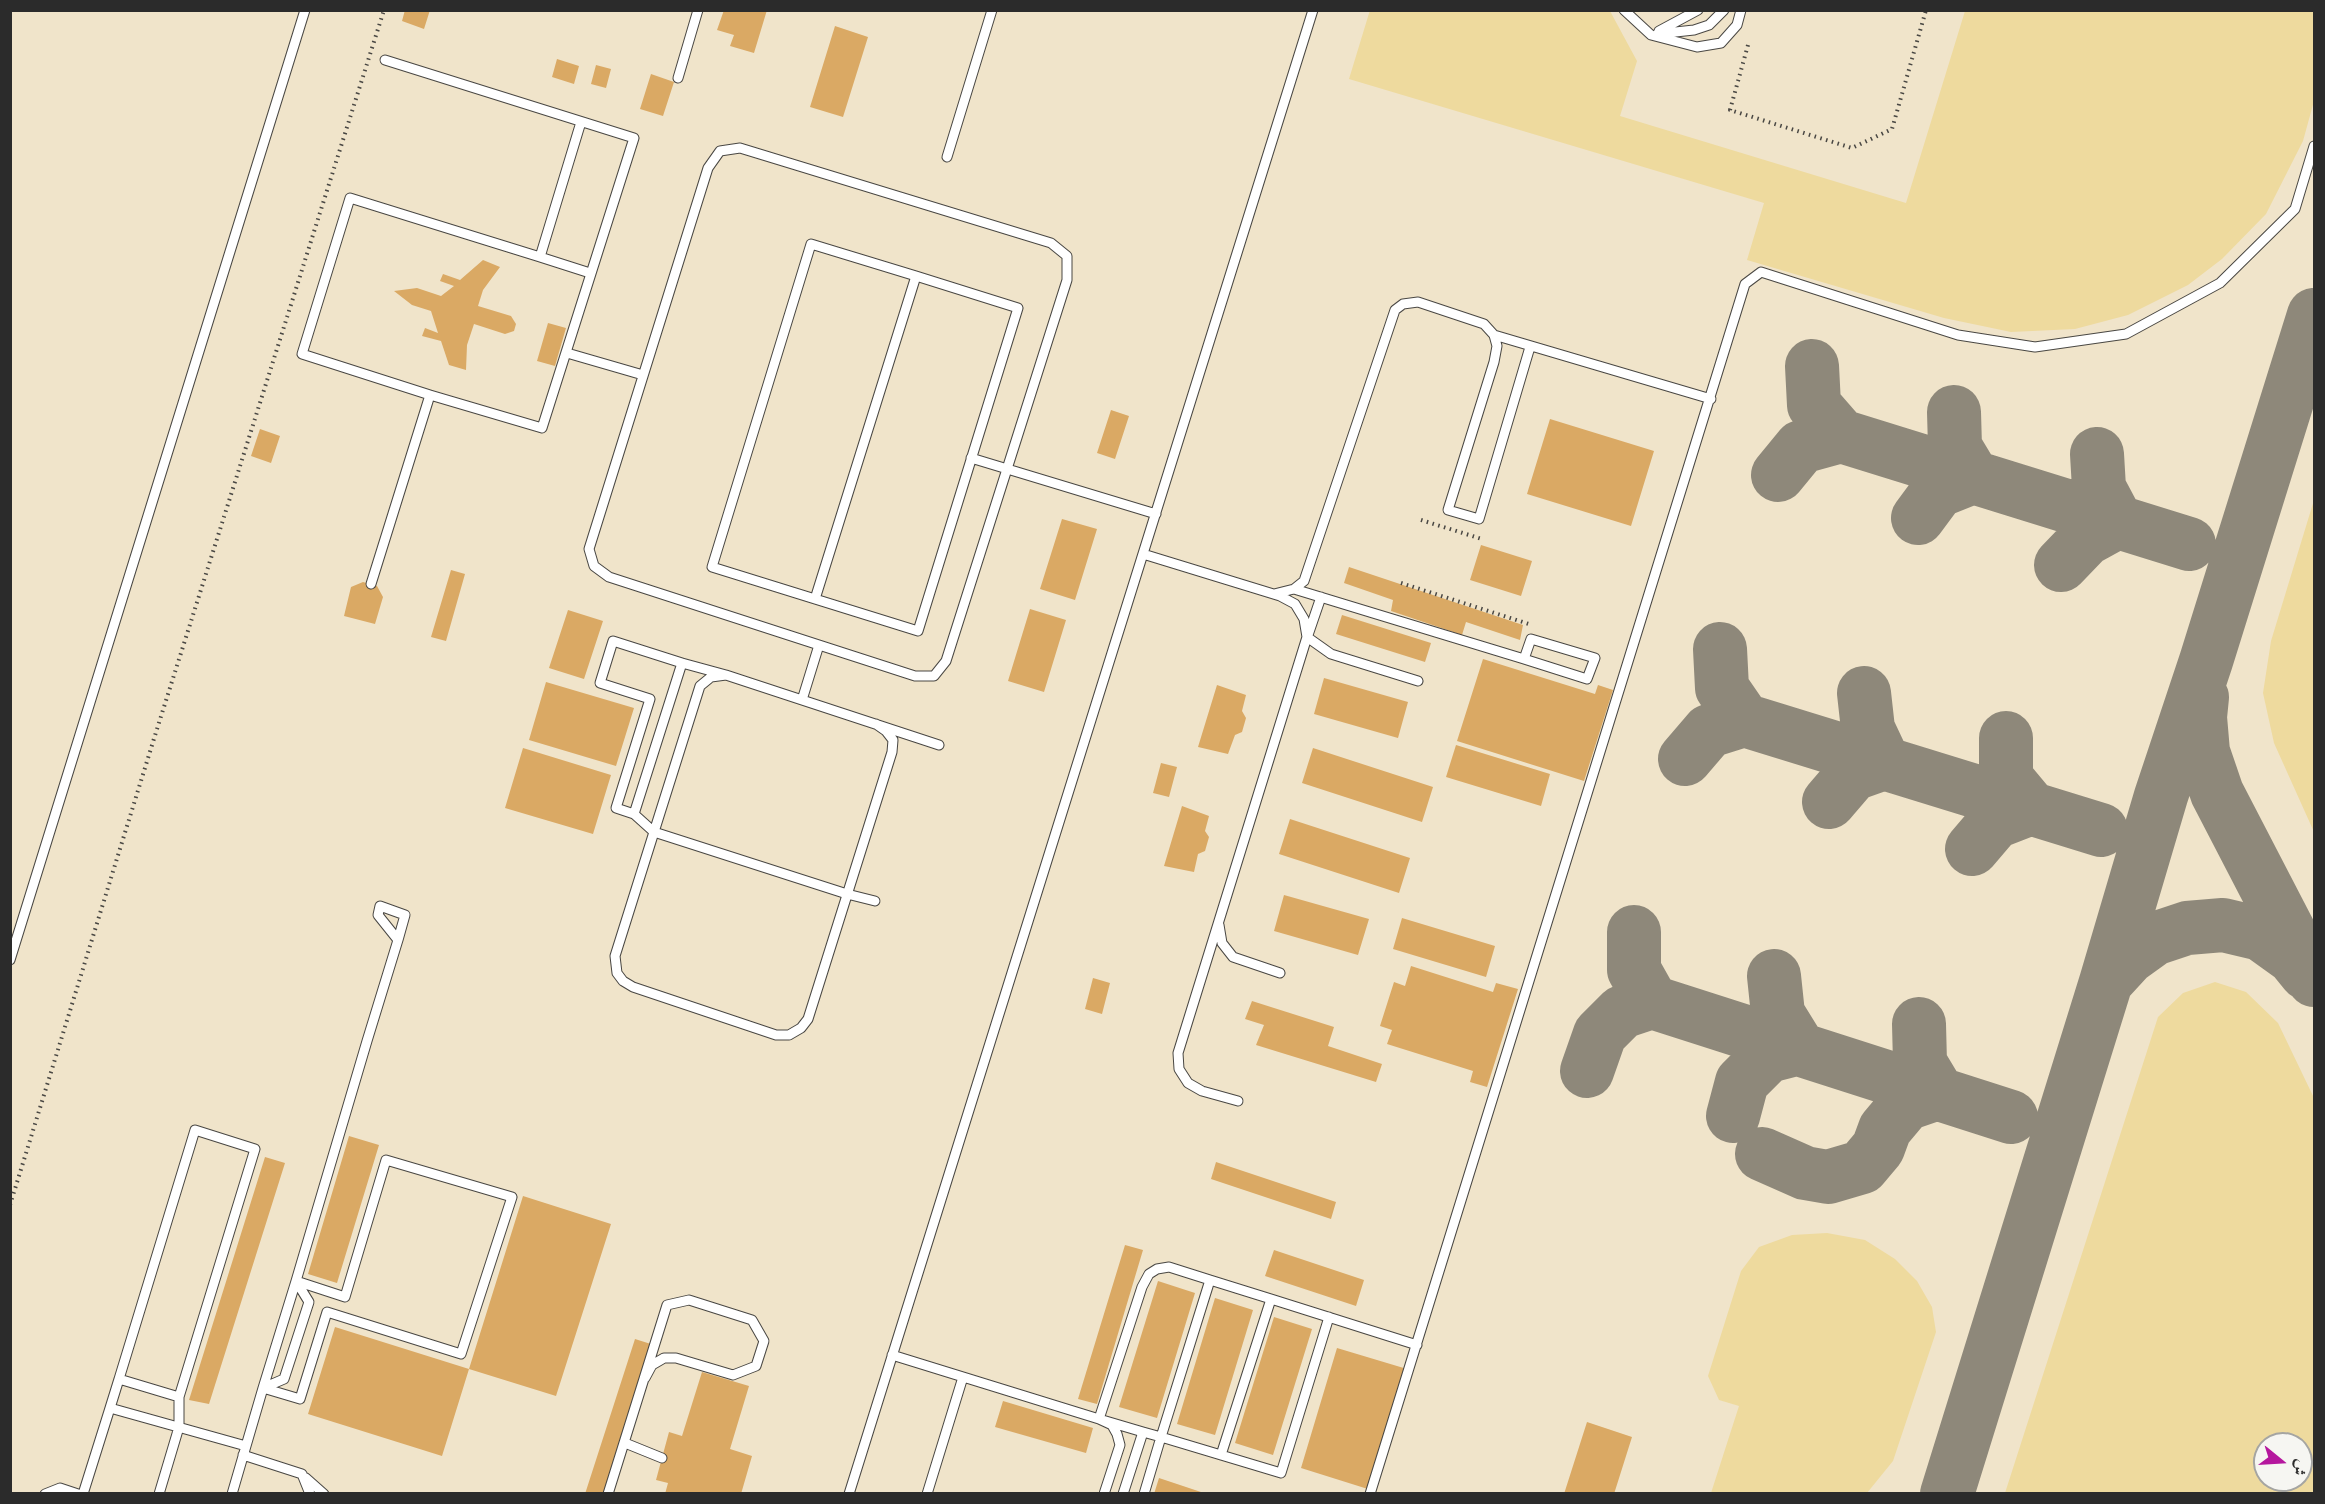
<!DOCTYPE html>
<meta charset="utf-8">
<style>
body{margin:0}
#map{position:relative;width:2325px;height:1504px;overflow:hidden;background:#f0e4ca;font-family:"Sorts Mill Goudy",Amiri,serif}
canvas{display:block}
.frame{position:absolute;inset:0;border:12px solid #2b2b2b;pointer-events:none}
.north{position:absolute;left:2253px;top:1432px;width:60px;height:60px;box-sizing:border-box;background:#f6f6f2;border:2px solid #a5a5a2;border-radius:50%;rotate:108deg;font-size:16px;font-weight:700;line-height:24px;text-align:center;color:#2b2b2b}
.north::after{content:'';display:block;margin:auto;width:21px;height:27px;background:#b5179e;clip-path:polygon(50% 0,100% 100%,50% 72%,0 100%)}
</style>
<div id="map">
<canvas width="2325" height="1504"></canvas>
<div class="frame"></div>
<div class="north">ش</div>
</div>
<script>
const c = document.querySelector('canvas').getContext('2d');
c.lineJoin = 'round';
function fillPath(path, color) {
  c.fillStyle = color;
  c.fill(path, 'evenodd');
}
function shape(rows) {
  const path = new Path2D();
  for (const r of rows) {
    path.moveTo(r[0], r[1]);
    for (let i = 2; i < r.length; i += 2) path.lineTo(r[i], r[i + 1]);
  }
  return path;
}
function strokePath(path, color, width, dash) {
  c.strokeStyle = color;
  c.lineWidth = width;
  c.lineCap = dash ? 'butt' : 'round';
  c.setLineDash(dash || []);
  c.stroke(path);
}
fillPath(shape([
 [1370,10,1610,11,1637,61,1620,116,1906,203,1965,11,2314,11,2314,101,2303,141,2266,214,2222,259,2188,285,2128,315,2075,329,2011,332,1944,318,1747,260,1764,203,1349,79],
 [2314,500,2314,832,2274,743,2263,693,2271,641],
 [2215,982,2246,992,2278,1023,2314,1098,2314,1493,2005,1493,2158,1017,2183,993],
 [2265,1444,2301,1444,2301,1480,2265,1480],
 [1827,1233,1865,1240,1895,1259,1917,1281,1932,1307,1936,1332,1893,1461,1867,1493,1711,1493,1739,1406,1719,1400,1708,1376,1741,1271,1759,1247,1792,1235]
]), '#eeda9e');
strokePath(shape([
 [1841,436,2189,544],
 [1778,475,1801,447,1841,436,1814,405,1812,366],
 [1918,518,1938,491,1973,477,1955,447,1954,412],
 [2061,565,2086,539,2117,522,2099,488,2097,454],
 [2202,697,2200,717,2203,752,2217,793,2314,980],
 [1744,720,2101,830],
 [1685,759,1709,731,1744,720,1722,688,1720,649],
 [1829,802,1853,774,1884,763,1868,729,1864,693],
 [1972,849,1995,822,2031,808,2006,778,2006,738],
 [2106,982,2129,957,2154,939,2187,928,2223,925,2261,934,2293,957,2306,973],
 [1652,1002,2011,1117],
 [1587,1071,1600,1034,1622,1012,1652,1002,1634,970,1634,932],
 [1733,1116,1742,1082,1768,1056,1799,1048,1778,1014,1774,976],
 [1762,1154,1805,1173,1828,1177,1862,1167,1878,1148,1885,1129,1906,1104,1938,1093,1920,1063,1919,1024],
 [1947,1494,2106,982,2161,796,2206,661,2314,315]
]), '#8e887a', 54);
fillPath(shape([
 [405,10,430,10,424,29,402,21],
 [724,10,767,10,754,53,730,46,734,35,717,30],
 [835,26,868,37,843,117,810,107],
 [557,59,579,66,574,84,552,77],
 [596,65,611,69,606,88,591,84],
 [651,74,674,82,663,116,640,109],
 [483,260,500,267,483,290,478,306,511,316,516,324,514,331,505,334,474,324,467,345,466,370,449,365,441,341,422,336,425,328,438,333,431,311,412,305,394,291,417,288,441,296,454,286,440,281,443,274,460,280],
 [548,323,566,328,555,366,537,361],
 [1111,410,1129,416,1115,459,1097,453],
 [1550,419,1654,451,1631,526,1527,494],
 [260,429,280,436,271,463,251,456],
 [1062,519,1097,529,1075,600,1040,589],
 [1481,545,1532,561,1521,596,1470,580],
 [1349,567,1523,625,1520,640,1466,622,1462,635,1391,611,1393,600,1344,583],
 [451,570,465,574,446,641,431,637],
 [363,582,377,586,383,597,375,624,344,616,351,587],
 [1030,609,1066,620,1044,692,1008,681],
 [568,610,603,621,584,679,549,668],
 [1342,615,1431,643,1425,662,1336,634],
 [1483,659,1595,694,1598,685,1613,690,1584,781,1457,741],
 [1324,678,1408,702,1398,738,1314,714],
 [546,682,634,708,616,766,529,740],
 [1217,685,1246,695,1242,711,1246,718,1242,732,1235,735,1228,754,1198,747],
 [1456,745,1550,774,1541,806,1446,777],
 [523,748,611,775,593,834,505,808],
 [1313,748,1433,787,1422,822,1302,783],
 [1161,763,1177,767,1169,797,1153,793],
 [1182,806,1209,816,1205,831,1209,837,1205,851,1198,854,1194,872,1164,866],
 [1290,819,1410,858,1399,893,1279,854],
 [1284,895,1369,919,1358,955,1274,931],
 [1402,918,1495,946,1486,977,1393,949],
 [1411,966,1493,992,1496,983,1518,989,1487,1087,1470,1082,1473,1071,1387,1044,1392,1030,1380,1026,1394,982,1405,986],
 [1093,978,1110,983,1102,1014,1085,1009],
 [1252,1001,1334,1027,1328,1046,1382,1064,1376,1082,1256,1045,1264,1025,1245,1019],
 [349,1136,379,1145,337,1283,308,1274],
 [265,1157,285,1163,209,1404,189,1400],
 [1216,1162,1336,1202,1331,1219,1211,1179],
 [523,1196,611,1224,556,1396,469,1369],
 [1125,1245,1143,1250,1097,1404,1078,1399],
 [1274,1250,1364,1280,1356,1306,1265,1276],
 [1158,1281,1195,1293,1157,1418,1119,1407],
 [1215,1298,1253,1310,1215,1435,1177,1424],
 [1274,1317,1312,1329,1273,1455,1235,1443],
 [335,1327,469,1369,442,1456,308,1414],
 [635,1339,654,1345,608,1494,585,1494],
 [1337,1348,1407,1369,1371,1490,1301,1468],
 [702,1372,749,1386,730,1449,752,1456,741,1494,665,1494,668,1483,656,1480,669,1432,682,1436],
 [1003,1401,1093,1428,1086,1453,995,1427],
 [1587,1422,1632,1437,1614,1494,1564,1494],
 [1159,1478,1204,1493,1204,1494,1154,1494]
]), '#daa964');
const lane = shape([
 [1624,10,1651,35,1697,47,1721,43,1737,25,1741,10],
 [1659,31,1698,10],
 [1657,34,1694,30,1709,25,1724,10],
 [385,60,634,138,542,428,430,395],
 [678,78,698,10],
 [581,122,540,257,590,273],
 [740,148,1051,243,1067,256,1067,280,1007,469,946,661,934,676,915,676,819,645,609,577,594,566,589,549,708,168,720,151,740,148],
 [947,157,992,10],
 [1494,335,1711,399],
 [567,353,643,375],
 [971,458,1156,514],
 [1143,554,1280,596,1295,604,1304,619,1307,637],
 [371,584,430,395,302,354,350,198,540,257],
 [1294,589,1524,659,1531,639,1595,658,1587,679,1524,659],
 [1274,594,1294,589,1304,581,1395,310,1403,304,1418,302,1484,324,1494,335,1497,346,1494,362,1448,510,1479,519,1530,347],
 [815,599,918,631,1018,308,916,276,811,244,712,567,815,599,916,276],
 [1308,635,1321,597],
 [682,663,726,675,711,677,700,686,654,832,847,894,875,901],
 [726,675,939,745],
 [802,700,819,645],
 [634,814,682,663,613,641,600,683,650,699,616,808,634,814,654,832,615,956,617,973,623,981,633,987,776,1035,789,1035,801,1028,808,1019,892,752,893,740,886,731,876,724],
 [1219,925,1222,943,1233,957,1280,973],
 [10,960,305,10],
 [1238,1101,1202,1091,1188,1083,1179,1069,1178,1053,1307,637,1331,654,1418,681],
 [1210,1280,1271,1299,1221,1455],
 [1271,1299,1417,1345],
 [892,1355,1099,1419,1112,1425,1117,1434,1120,1445,1104,1494],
 [263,1388,300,1399,327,1312,461,1354,512,1197,386,1160,345,1297,296,1281],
 [263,1388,284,1379,309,1302,296,1281],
 [110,1408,119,1379],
 [625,1443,662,1458],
 [246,1446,263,1388,296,1281,367,1041,398,940,405,915,380,906,378,915,398,940],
 [243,1455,302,1474,310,1494],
 [306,1478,324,1494],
 [45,1494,60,1488,78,1494],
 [83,1494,110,1408,246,1446,232,1494],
 [159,1494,179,1427,179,1397,255,1149,195,1130,119,1379,179,1397],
 [608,1494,667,1305,689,1300,752,1320,764,1341,756,1366,733,1375,676,1358,664,1358,652,1365,645,1378],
 [849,1494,1313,10],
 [927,1494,963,1377],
 [1123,1494,1143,1432],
 [1144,1494,1161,1437,1210,1280,1169,1267,1157,1269,1149,1274,1142,1287,1099,1419,1143,1432,1161,1437,1281,1473,1329,1317],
 [1370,1494,1745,284,1761,272,1958,335,2035,347,2126,334,2220,283,2295,209,2314,146]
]);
strokePath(lane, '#494743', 11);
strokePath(shape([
 [1748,45,1730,110,1852,148,1892,129,1926,10],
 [1421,520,1482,539],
 [1401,583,1532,625],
 [10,1205,157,729,384,10]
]), '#494743', 4, [1.5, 4.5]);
strokePath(lane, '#fff', 9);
</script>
